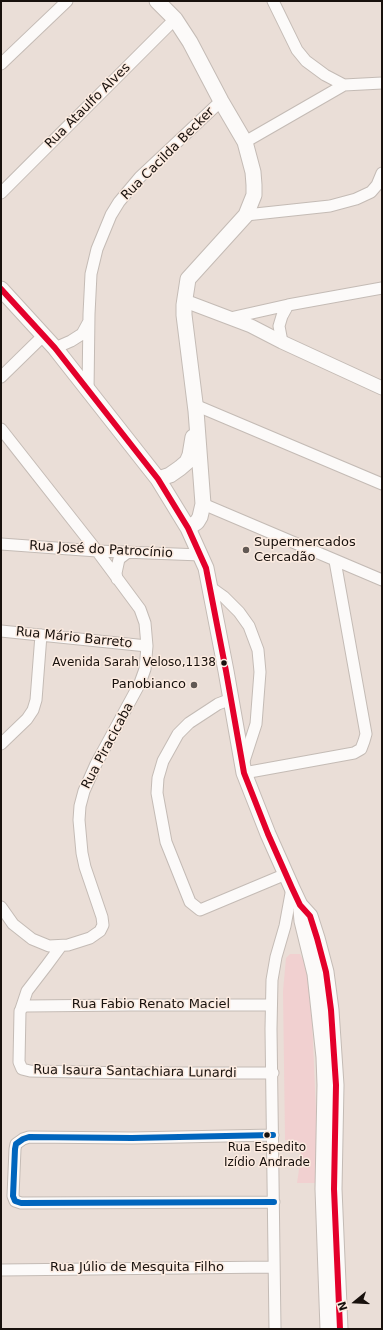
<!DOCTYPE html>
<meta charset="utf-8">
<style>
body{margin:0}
#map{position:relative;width:383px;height:1330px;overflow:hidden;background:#eaded7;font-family:"DejaVu Sans",sans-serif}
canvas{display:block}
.frame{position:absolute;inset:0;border:2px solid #18110d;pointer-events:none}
.north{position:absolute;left:335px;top:1282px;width:40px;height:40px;-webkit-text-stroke:3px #fcebe0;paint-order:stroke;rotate:252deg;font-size:11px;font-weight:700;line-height:16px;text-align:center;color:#18110d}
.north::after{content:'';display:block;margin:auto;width:14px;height:18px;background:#18110d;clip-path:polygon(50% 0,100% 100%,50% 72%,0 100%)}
</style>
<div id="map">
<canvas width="383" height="1330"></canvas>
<div class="frame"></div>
<div class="north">N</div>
</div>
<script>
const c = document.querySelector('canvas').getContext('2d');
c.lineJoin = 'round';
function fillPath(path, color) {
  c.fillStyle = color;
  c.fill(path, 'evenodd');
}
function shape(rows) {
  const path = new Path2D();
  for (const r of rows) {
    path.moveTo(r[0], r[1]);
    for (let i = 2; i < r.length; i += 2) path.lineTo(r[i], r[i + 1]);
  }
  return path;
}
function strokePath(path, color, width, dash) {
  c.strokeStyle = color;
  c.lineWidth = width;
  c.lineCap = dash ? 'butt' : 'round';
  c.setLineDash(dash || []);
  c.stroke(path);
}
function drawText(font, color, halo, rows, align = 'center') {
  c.font = font + ' "DejaVu Sans",sans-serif';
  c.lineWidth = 3;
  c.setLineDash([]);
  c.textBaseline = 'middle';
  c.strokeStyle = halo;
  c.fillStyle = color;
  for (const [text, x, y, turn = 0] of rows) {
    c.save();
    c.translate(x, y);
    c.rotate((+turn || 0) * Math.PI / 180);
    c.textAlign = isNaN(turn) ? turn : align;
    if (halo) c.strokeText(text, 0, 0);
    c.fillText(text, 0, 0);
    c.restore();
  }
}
fillPath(shape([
 [290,954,300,954,310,972,319,1183,297,1183,301,1156,301,1144,285,1140,283,991,286,958]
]), '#f1d0d0');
const minor = shape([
 [273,1,297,50,306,61,325,75,344,85,382,83],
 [1,64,67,1],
 [245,142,344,85],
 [1,193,175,19],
 [246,215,330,206,356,199,371,192,377,185,382,173],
 [230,318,288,305,382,288],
 [282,342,279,326,282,316,288,305],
 [55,348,71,341,82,334,88,323],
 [1,377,44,335],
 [88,391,89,314,91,274,97,249,111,215,119,202,140,177,221,101],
 [195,405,382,484],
 [1,429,97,551,140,609,145,623,147,646,145,669,140,683,96,764,84,791,80,806,79,820,82,853,85,867,102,917,103,925,100,931,90,938,68,945,49,946,32,939,13,924,1,907],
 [203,504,382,580],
 [1,544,97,551,201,555],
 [117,579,116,573,119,559,128,552],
 [210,587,224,597,239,612,249,626,258,650,260,672,256,724,243,764],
 [1,631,147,646],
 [231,699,218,704,189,723,178,734,163,761,158,778,157,793,166,842,190,902,200,910,286,874],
 [1,744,27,719,33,710,36,700,41,635],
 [244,773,354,753,361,749,364,741,366,734,335,561],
 [271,1005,130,1005,26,1006,23,1007,20,1011,19,1062,22,1069,30,1071,131,1073,273,1073],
 [21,1009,27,991,47,965,61,946],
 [273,1135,132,1138,29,1137,23,1139,16,1144,15,1149,13,1196,15,1201,21,1203,274,1202],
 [1,1270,274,1267],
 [275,1329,271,1029,272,980,276,957,285,926,292,888]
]);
const tertiary = shape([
 [185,301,251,326,282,342,382,388]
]);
const secondary = shape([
 [157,1,175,19,190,42,221,101,245,142,253,172,254,185,254,195,246,215,188,279,184,305,184,315,196,411,203,504,200,517,197,522,188,528],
 [1,289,55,348,158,479,188,528,206,568,226,671,244,773,268,834,292,888,300,905,310,916,317,938,326,972,331,1010,336,1085,334,1189,340,1329],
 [158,479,170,475,180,468,187,462,190,455,193,437],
 [301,910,302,921,315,974,324,1057,325,1085,323,1189,328,1329]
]);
strokePath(minor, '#c4bbb5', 13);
strokePath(tertiary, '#c4bbb5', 15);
strokePath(secondary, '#c4bbb5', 17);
strokePath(minor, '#fcfaf9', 11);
strokePath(tertiary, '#fcfaf9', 13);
strokePath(secondary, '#fcfaf9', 15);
strokePath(shape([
 [1,289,55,348,158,479,188,528,206,568,226,671,244,773,268,834,292,888,300,905,310,916,317,938,326,972,331,1010,336,1085,334,1189,340,1329]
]), '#e4002b', 6);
strokePath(shape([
 [273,1135,132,1138,29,1137,23,1139,16,1144,15,1149,13,1196,15,1201,21,1203,274,1202]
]), '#0065bd', 6);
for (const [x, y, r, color] of [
 [246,550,4,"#625954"],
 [224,663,3.5,"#18110d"],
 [194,685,4,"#625954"],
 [267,1135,3.5,"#18110d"]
]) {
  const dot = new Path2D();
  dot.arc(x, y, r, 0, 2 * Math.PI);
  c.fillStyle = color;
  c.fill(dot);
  strokePath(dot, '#fcebe0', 1.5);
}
drawText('12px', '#18110d', '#fcebe0', [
 ["Avenida Sarah Veloso,1138",216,663],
 ["Rua Espedito",267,1148,"center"],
 ["Izídio Andrade",267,1163,"center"]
], 'right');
drawText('13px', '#18110d', '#fcebe0', [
 ["Rua Ataulfo Alves",88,106,-45],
 ["Rua Cacilda Becker",168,154,-45],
 ["Rua José do Patrocínio",101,550,3],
 ["Rua Mário Barreto",74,638,6],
 ["Rua Piracicaba",108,746,-62],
 ["Rua Fabio Renato Maciel",151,1005],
 ["Rua Isaura Santachiara Lunardi",135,1072,1],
 ["Rua Júlio de Mesquita Filho",137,1268]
]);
drawText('13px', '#18110d', '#fcebe0', [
 ["Supermercados",254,543],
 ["Cercadão",254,558],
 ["Panobianco",186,685,"right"]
], 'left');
</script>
